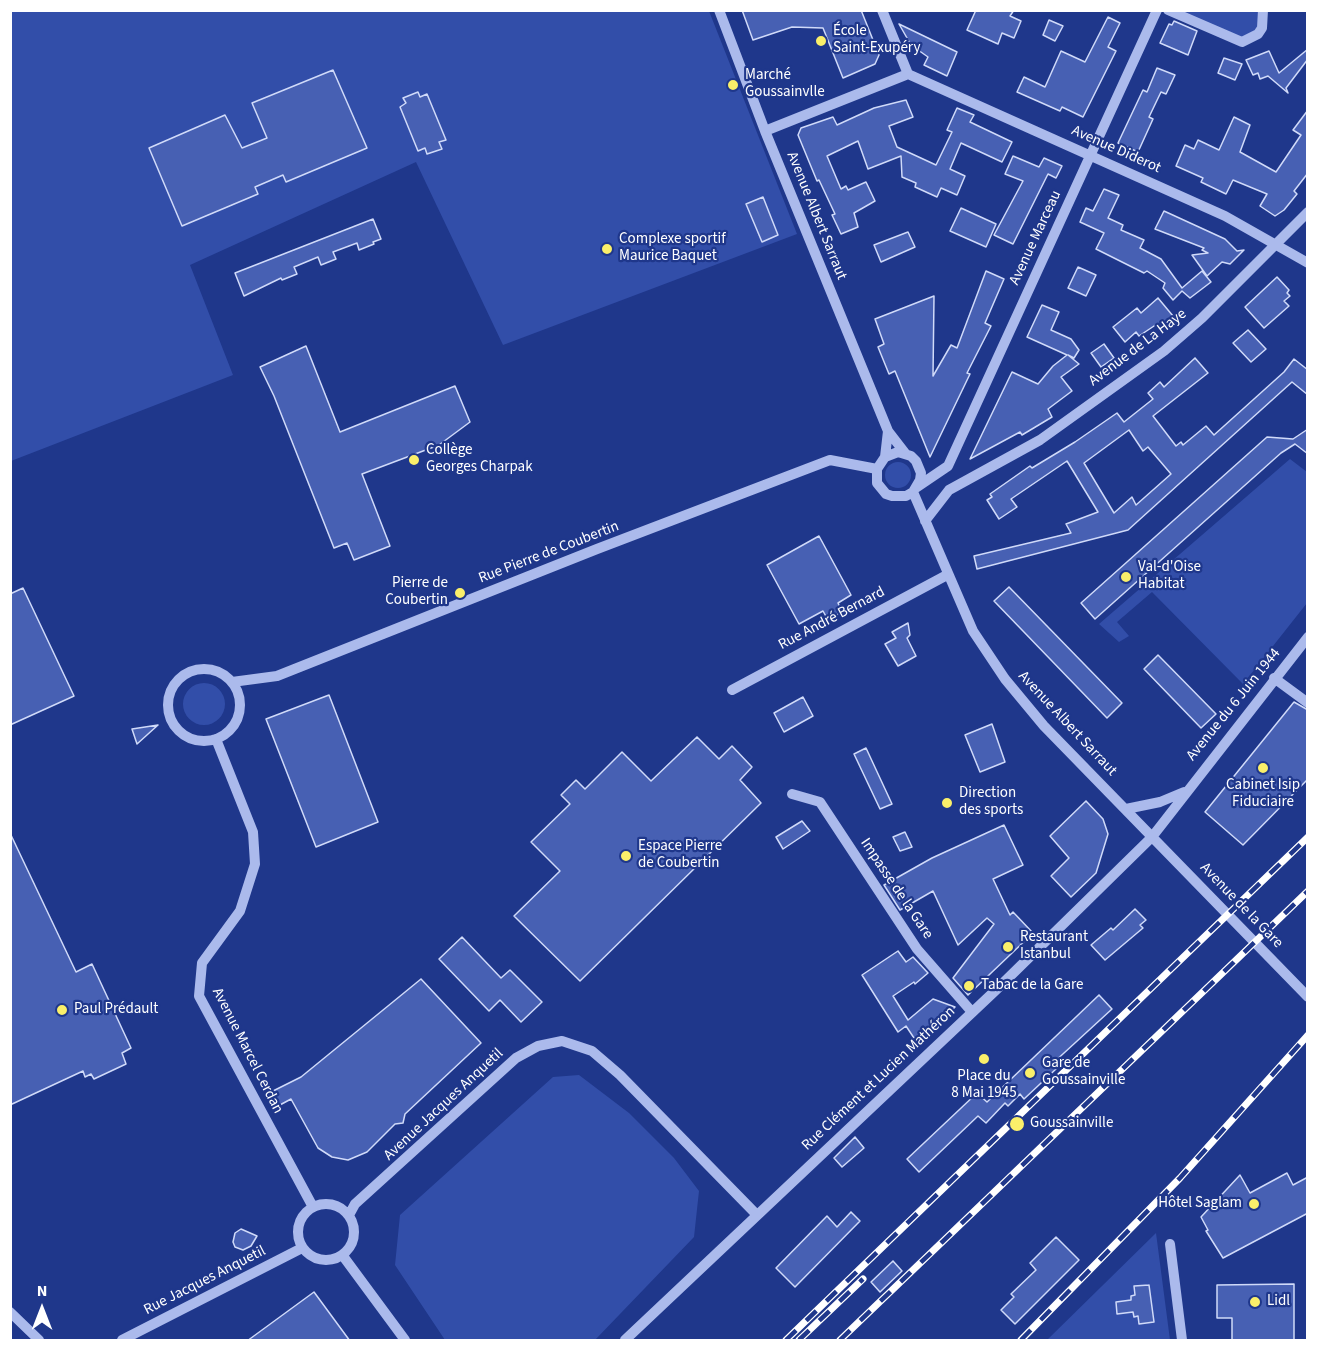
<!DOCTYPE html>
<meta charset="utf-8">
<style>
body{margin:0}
#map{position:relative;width:1318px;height:1351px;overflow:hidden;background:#1f378b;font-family:"Source Sans 3",sans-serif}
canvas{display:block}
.frame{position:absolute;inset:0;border:12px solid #fff;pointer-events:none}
.north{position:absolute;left:12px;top:1279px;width:60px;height:60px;-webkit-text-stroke:4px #1f378b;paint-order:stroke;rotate:0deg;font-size:16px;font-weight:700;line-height:24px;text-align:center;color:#fff}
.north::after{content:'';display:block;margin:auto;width:21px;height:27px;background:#fff;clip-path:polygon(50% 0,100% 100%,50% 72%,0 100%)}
</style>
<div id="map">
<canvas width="1318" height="1351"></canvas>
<div class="frame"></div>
<div class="north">N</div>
</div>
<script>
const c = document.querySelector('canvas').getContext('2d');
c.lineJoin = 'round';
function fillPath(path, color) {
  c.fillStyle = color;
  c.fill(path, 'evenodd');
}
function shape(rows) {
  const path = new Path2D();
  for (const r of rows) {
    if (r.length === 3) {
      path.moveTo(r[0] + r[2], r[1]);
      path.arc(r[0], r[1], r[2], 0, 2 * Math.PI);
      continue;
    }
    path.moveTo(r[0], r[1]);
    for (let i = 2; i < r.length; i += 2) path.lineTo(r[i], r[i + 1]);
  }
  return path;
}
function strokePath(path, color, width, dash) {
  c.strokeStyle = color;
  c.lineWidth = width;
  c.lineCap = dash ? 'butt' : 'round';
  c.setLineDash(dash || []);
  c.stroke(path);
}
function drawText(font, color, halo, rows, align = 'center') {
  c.font = font + ' "Source Sans 3",sans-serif';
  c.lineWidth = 4.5;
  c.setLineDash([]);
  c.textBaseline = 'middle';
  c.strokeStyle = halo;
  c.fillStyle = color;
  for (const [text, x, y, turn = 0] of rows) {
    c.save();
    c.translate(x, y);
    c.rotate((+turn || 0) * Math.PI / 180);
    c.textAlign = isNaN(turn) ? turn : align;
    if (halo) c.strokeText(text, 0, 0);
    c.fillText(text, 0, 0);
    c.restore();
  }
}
fillPath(shape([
 [10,11,709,11,797,234,503,345,416,162,190,265,233,375,11,461],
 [1168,11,1263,11,1263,22,1249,41],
 [1290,459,1307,472,1307,603,1243,684,1152,592,1117,622,1129,636,1119,642,1099,624],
 [898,475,13],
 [204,704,21],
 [579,1075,629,1113,674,1158,699,1191,694,1237,595,1340,445,1340,395,1265,400,1215,553,1077],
 [1156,1233,1170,1340,1047,1340]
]), '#324ea9');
const building = shape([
 [742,10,861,10,879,55,875,64,843,78,823,28,792,27,753,40,742,10],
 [976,10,1014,10,1010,16,1021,21,1014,38,1002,33,998,44,967,30,976,10],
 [1108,17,1120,23,1108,47,1116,51,1083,117,1062,107,1060,111,1017,92,1024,77,1045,87,1061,51,1085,62,1108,17],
 [1049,20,1063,26,1055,41,1043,35,1049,20],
 [1174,21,1197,31,1188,55,1160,43,1169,24,1172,25,1174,21],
 [899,24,957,52,947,76,924,65,928,57,911,45,899,24],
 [1308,49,1308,59,1286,88,1288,93,1268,76,1260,79,1258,73,1253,75,1246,60,1269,51,1279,73,1308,49],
 [1224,58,1242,64,1235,80,1218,73,1224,58],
 [1157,68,1175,75,1166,94,1161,92,1149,117,1153,119,1138,152,1118,143,1143,90,1147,92,1157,68],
 [333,70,367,148,286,182,283,175,255,187,258,194,182,226,149,148,225,115,242,148,267,138,252,103,333,70],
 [418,92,420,97,427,94,446,140,439,142,442,149,427,154,425,148,418,151,400,107,406,103,403,98,418,92],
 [906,100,913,117,889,126,897,147,936,165,952,132,947,130,957,108,974,115,970,122,1012,142,1002,162,961,143,950,169,965,176,957,195,941,188,937,197,915,187,916,183,902,177,901,156,868,169,858,141,827,156,841,189,846,186,848,190,866,182,875,201,854,213,858,227,841,234,832,215,835,214,819,180,817,181,798,135,801,128,833,117,837,125,874,108,906,100],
 [1308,110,1308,173,1294,191,1297,194,1284,210,1275,216,1260,206,1267,194,1233,180,1226,194,1201,182,1203,178,1176,166,1185,145,1194,149,1198,140,1219,150,1234,117,1250,125,1240,152,1276,172,1301,135,1293,130,1308,110],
 [1013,156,1039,167,1044,158,1062,166,1056,178,1048,174,1013,244,994,235,1023,181,1005,174,1013,156],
 [1104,189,1119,195,1108,218,1123,225,1121,230,1144,240,1140,248,1161,259,1182,288,1202,271,1211,282,1190,298,1182,291,1173,300,1163,288,1165,283,1147,271,1144,273,1096,249,1104,233,1080,222,1086,208,1093,211,1104,189],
 [763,197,778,235,762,242,746,204,763,197],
 [961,208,996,224,986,247,950,231,961,208],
 [1164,211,1225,239,1237,251,1244,250,1230,264,1222,262,1207,276,1192,255,1208,253,1202,250,1204,248,1155,229,1164,211],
 [373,219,381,239,373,242,374,244,359,250,357,243,333,252,336,259,321,265,318,257,294,267,297,274,282,280,281,278,244,296,235,273,373,219],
 [908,232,915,247,881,262,874,245,908,232],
 [1078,267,1096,275,1086,296,1068,288,1078,267],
 [986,271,1004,279,985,323,991,326,967,373,970,374,930,457,895,371,889,374,878,347,884,344,875,319,934,296,933,376,951,345,957,348,986,271],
 [1277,277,1289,290,1287,293,1290,296,1284,301,1289,306,1264,328,1245,307,1277,277],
 [1158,298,1173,316,1159,327,1157,324,1139,336,1136,332,1125,342,1113,327,1137,308,1141,313,1158,298],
 [1042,305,1059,312,1051,330,1071,339,1079,350,1074,358,1068,355,1079,364,1061,377,1072,391,1048,409,1052,417,1022,435,1020,432,970,459,1012,372,1038,384,1053,366,1067,355,1027,337,1042,305],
 [1248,330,1266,349,1251,362,1233,343,1248,330],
 [1104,344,1114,358,1101,367,1091,353,1104,344],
 [306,346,340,432,455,386,470,422,439,445,362,474,390,546,354,560,347,543,334,548,274,396,260,367,306,346],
 [1195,358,1208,373,1153,416,1176,446,1181,442,1183,445,1206,426,1214,435,1284,372,1294,359,1308,370,1308,395,1292,382,1128,530,977,569,974,556,1071,533,1066,524,1098,512,1067,461,1011,499,1017,507,999,519,987,500,992,497,990,494,1030,466,1032,468,1075,442,1117,413,1124,422,1153,399,1148,393,1160,382,1164,387,1195,358],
 [1129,430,1143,451,1148,447,1171,474,1136,505,1132,497,1114,513,1084,463,1129,430],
 [1308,429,1308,454,1295,444,1281,453,1095,619,1081,603,1267,437,1293,439,1308,429],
 [819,536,851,595,838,603,842,612,828,620,823,611,799,624,767,565,819,536],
 [1009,587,1122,703,1107,718,994,601,1009,587],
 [23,588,74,696,10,725,10,594,23,588],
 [908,623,910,635,907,638,916,656,898,666,885,644,896,638,892,632,908,623],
 [1158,655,1216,714,1201,728,1144,669,1158,655],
 [329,695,378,822,316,847,266,719,329,695],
 [803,697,813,716,784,732,774,713,803,697],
 [1294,702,1308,710,1308,779,1243,845,1205,812,1294,702],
 [992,724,1005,762,980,772,965,735,992,724],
 [158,725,137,744,132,729,158,725],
 [697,737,719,759,732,746,752,767,740,780,761,803,580,981,514,916,560,871,531,842,570,804,561,795,576,780,585,789,622,752,651,781,697,737],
 [866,748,892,804,880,809,854,754,866,748],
 [1086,801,1103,819,1108,834,1096,873,1071,897,1051,876,1069,858,1050,836,1086,801],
 [802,821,810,831,783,849,776,837,802,821],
 [1004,825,1023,865,993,879,1010,915,1013,912,1033,933,968,995,953,978,994,924,987,918,958,945,933,891,900,910,884,885,932,858,1004,825],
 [905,832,912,847,900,851,893,837,905,832],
 [10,833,76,972,92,964,131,1048,122,1053,126,1064,94,1079,91,1074,85,1077,83,1071,10,1105,10,833],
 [1135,909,1146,920,1140,925,1143,928,1105,960,1091,945,1111,928,1113,930,1135,909],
 [462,937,501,978,510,970,542,1002,521,1022,500,1000,489,1011,439,959,462,937],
 [898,951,906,962,913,957,928,973,915,984,914,982,893,996,908,1020,933,999,955,1007,918,1044,906,1026,898,1032,862,975,898,951],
 [421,979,481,1043,405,1114,403,1123,395,1124,367,1152,348,1160,332,1157,318,1148,291,1099,278,1106,271,1092,301,1077,421,979],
 [1099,995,1112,1009,1052,1064,1056,1069,1024,1099,1020,1094,1008,1106,1005,1103,986,1123,978,1116,919,1172,907,1159,977,1093,987,1102,1099,995],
 [855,1137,864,1148,842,1167,834,1158,855,1137],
 [1287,1173,1293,1185,1308,1177,1308,1213,1223,1258,1206,1231,1208,1230,1201,1217,1240,1175,1250,1193,1287,1173],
 [851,1212,860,1221,795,1287,776,1268,827,1216,837,1227,851,1212],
 [241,1229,257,1236,251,1246,243,1250,235,1247,233,1242,235,1233,241,1229],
 [1056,1237,1079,1260,1015,1324,1001,1310,1014,1297,1011,1294,1036,1270,1030,1263,1056,1237],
 [893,1261,902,1271,880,1292,871,1282,893,1261],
 [1294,1284,1294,1341,1232,1341,1232,1318,1217,1318,1217,1285,1294,1284],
 [1149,1285,1154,1322,1139,1324,1138,1316,1134,1317,1133,1312,1117,1314,1116,1302,1131,1300,1131,1296,1135,1295,1134,1286,1149,1285],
 [314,1292,350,1341,247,1341,314,1292]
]);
fillPath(building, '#4760b3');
strokePath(building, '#d0daf9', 1.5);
strokePath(shape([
 [719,10,765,131,888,431,905,453],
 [1168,10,1242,42,1258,34,1262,28,1263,10],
 [908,74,1225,216,1308,263],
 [765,131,908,74,882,10],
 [885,457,898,452,911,456,916,461,921,473,920,480,913,492,906,496,892,496,886,494,877,483,877,469,885,457,888,431],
 [917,487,948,466,1157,10],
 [913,492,973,631,1005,679,1044,726,1308,997],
 [925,521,949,490,1040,440,1164,351,1202,318,1308,212],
 [204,705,36],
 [1274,678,1308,703],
 [232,682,277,676,597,549,830,460,877,469],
 [732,690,947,575],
 [216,739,253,832,255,864,240,911,202,963,199,996,313,1207],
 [792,794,820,802,917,949,972,1012],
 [1126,809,1160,802,1184,792],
 [326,1232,28],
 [349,1215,355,1204,516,1058,538,1046,562,1041,592,1051,620,1075,756,1214],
 [1170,1244,1182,1340],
 [343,1256,405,1340],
 [10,1312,39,1340],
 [122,1340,302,1248],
 [625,1340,997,989,1152,837,1308,637]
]), '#abbaec', 10);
const rail = shape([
 [786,1340,1308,837],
 [799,1340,863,1279],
 [840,1340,1308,891],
 [1021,1340,1180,1178,1308,1035]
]);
strokePath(rail, '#fff', 7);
strokePath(rail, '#1f378b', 4.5, [14]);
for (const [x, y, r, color] of [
 [821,41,6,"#faef6a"],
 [733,85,6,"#faef6a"],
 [607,249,6,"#faef6a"],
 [414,460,6,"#faef6a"],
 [1126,577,6,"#faef6a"],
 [460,593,6,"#faef6a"],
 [1263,768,6,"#faef6a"],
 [947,803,6,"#faef6a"],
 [626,856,6,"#faef6a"],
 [1008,947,6,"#faef6a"],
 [969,986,6,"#faef6a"],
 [62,1010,6,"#faef6a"],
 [984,1059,6,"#faef6a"],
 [1030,1073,6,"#faef6a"],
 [1017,1124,8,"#faef6a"],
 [1254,1204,6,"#faef6a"],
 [1255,1302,6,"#faef6a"]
]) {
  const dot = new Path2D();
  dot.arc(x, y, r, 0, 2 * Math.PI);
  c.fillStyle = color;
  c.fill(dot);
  strokePath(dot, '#1f378b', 2);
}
drawText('15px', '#fff', '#1f378b', [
 ["École",833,32],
 ["Saint-Exupéry",833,49],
 ["Marché",745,76],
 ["Goussainvlle",745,93],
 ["Complexe sportif",619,240],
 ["Maurice Baquet",619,257],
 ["Collège",426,451],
 ["Georges Charpak",426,468],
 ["Val-d'Oise",1138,568],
 ["Habitat",1138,585],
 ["Pierre de",448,584,"right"],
 ["Coubertin",448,601,"right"],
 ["Cabinet Isip",1263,786,"center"],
 ["Fiduciaire",1263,803,"center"],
 ["Direction",959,794],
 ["des sports",959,811],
 ["Espace Pierre",638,847],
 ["de Coubertin",638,864],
 ["Restaurant",1020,938],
 ["Istanbul",1020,955],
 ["Tabac de la Gare",981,986],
 ["Paul Prédault",74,1010],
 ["Gare de",1042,1064],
 ["Goussainville",1042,1081],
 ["Place du",984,1077,"center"],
 ["8 Mai 1945",984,1094,"center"],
 ["Goussainville",1030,1124],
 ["Hôtel Saglam",1242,1204,"right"],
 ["Lidl",1267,1302]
], 'left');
drawText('15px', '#fff', '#1f378b', [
 ["Avenue Diderot",1116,150,24],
 ["Avenue Albert Sarraut",816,216,68],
 ["Avenue Marceau",1036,238,-65],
 ["Avenue de La Haye",1138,348,-37],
 ["Rue Pierre de Coubertin",549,553,-21],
 ["Rue André Bernard",832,619,-28],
 ["Avenue du 6 Juin 1944",1234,705,-51],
 ["Avenue Albert Sarraut",1067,724,47],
 ["Impasse de la Gare",896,889,56],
 ["Avenue de la Gare",1241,906,46],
 ["Avenue Marcel Cerdan",247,1051,63],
 ["Rue Clément et Lucien Mathéron",879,1079,-43],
 ["Avenue Jacques Anquetil",444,1105,-43],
 ["Rue Jacques Anquetil",205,1281,-27]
]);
</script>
